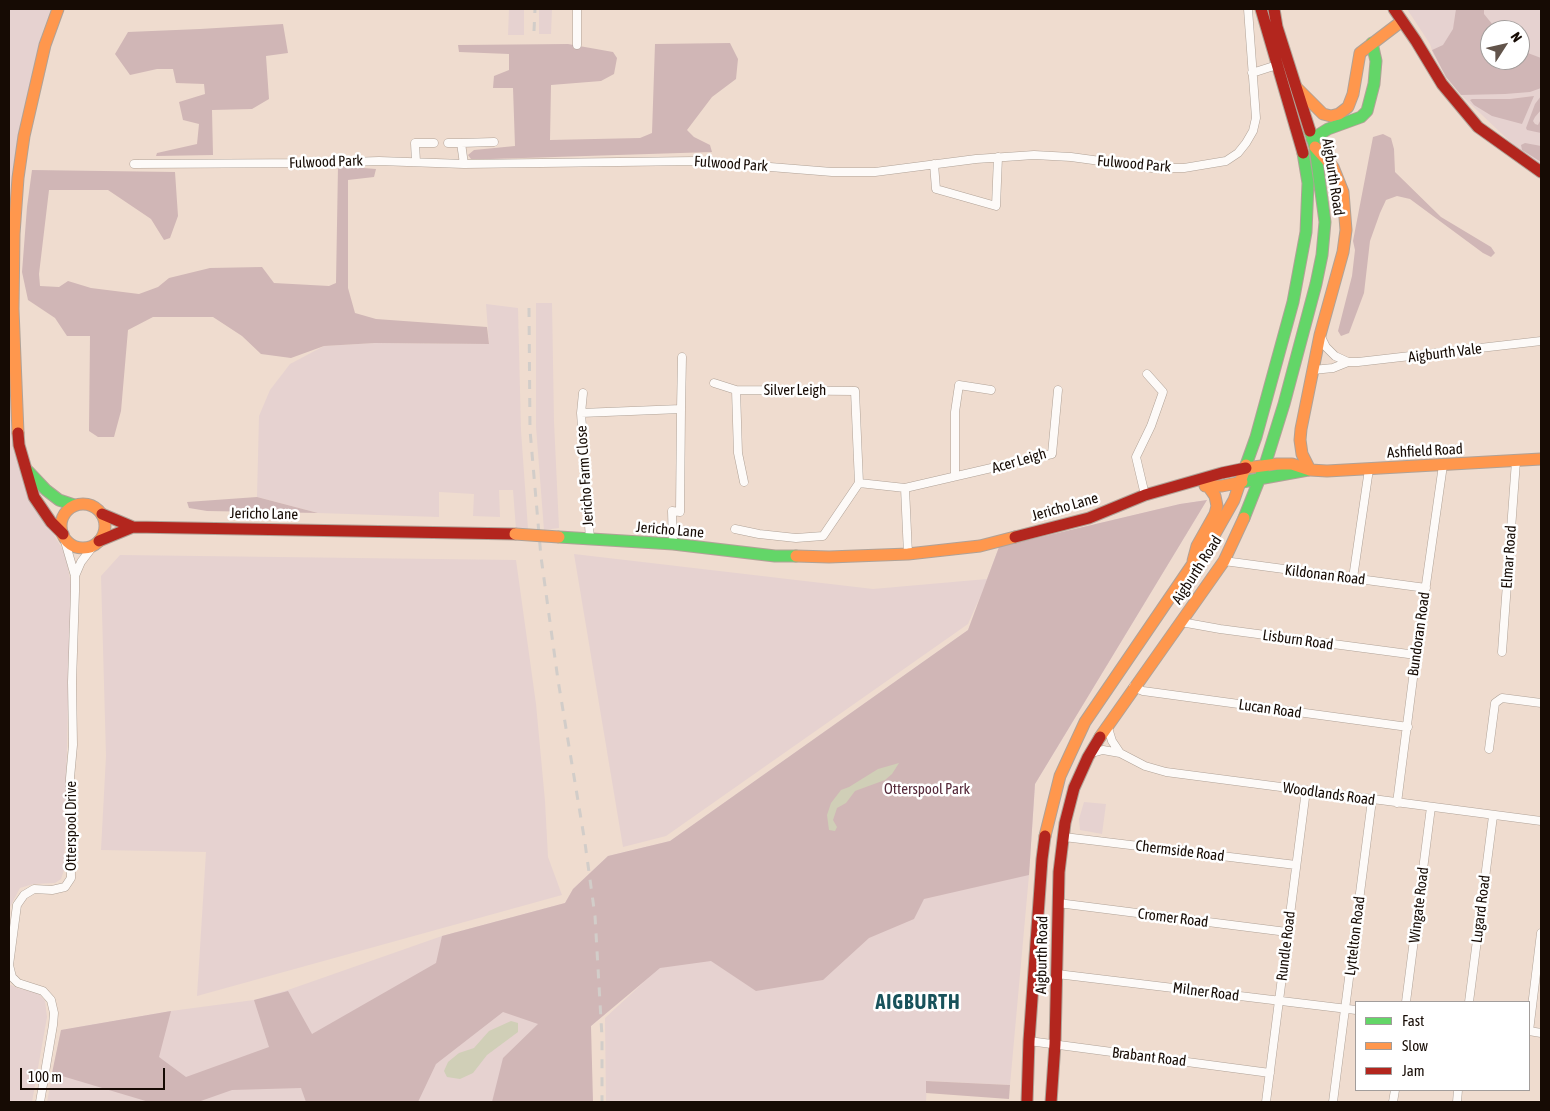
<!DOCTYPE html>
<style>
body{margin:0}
#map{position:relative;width:1550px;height:1111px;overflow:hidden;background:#efdccf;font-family:"Asap Condensed",sans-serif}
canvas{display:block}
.frame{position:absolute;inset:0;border:10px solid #160b04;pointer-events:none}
.legend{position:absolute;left:1355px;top:1001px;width:175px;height:90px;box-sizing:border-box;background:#fff;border:1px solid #a29d9b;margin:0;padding:6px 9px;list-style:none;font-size:15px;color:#160b04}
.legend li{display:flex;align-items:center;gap:10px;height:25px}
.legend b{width:25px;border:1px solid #a29d9b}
.north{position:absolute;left:1480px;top:20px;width:50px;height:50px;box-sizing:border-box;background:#fff;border:1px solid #a29d9b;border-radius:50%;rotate:55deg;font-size:14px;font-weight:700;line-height:20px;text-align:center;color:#160b04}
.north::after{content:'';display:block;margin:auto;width:18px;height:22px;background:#62544b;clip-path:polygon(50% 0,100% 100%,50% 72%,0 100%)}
.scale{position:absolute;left:20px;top:1068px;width:145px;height:22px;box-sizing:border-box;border:2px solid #160b04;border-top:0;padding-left:6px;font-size:15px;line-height:18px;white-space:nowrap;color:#160b04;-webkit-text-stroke:4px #fff;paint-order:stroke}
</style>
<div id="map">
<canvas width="1550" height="1111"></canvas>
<div class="frame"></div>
<ul class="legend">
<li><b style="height:6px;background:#63d668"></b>Fast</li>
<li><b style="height:6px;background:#ff974d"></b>Slow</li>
<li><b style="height:6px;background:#b3261e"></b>Jam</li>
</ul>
<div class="north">N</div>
<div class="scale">100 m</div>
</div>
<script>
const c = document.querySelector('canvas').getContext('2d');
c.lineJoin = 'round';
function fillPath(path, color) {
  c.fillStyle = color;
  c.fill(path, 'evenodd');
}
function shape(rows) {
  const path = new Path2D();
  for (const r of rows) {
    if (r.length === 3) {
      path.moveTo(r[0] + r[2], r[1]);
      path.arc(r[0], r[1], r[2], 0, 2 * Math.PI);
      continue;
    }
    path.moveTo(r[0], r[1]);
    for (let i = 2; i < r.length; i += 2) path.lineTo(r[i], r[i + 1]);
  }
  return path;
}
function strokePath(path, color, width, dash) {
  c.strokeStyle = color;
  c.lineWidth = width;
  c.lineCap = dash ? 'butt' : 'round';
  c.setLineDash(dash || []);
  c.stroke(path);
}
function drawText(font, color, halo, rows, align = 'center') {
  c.font = font + ' "Asap Condensed",sans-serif';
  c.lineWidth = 5;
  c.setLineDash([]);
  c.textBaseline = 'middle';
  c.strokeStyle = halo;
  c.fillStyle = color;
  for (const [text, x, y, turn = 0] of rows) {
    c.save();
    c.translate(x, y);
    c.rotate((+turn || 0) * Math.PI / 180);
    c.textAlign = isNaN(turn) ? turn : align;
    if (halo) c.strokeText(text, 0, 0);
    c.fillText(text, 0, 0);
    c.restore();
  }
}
fillPath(shape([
 [9,9,51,9,43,30,18,135,11,197,9,255],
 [509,9,524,9,524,35,508,35],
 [539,9,552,9,551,34,539,34],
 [1407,9,1541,9,1541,165,1522,153,1461,95,1446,77,1433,54,1430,44],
 [1490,30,1520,30,1520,60,1490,60],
 [536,303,552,303,554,422,559,528,544,530,536,427],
 [486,304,518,308,521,431,528,529,516,529,513,490,499,490,500,517,473,516,474,494,439,492,439,517,318,513,257,497,259,416,270,390,290,364,324,346,375,343,489,344],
 [9,356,13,437,44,519,65,553,71,584,64,870,61,879,55,883,33,884,20,888,10,907,9,912],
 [1207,500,1035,784,1029,875,1010,1085,927,1081,926,1102,606,1102,605,1018,645,981,591,1026,530,1102,47,1102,61,1030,171,1011,254,1000,288,990,442,936,565,903,573,889,608,856,670,841,968,630,980,597,968,624,666,836,623,847,574,554,873,589,987,579,999,547,1180,504],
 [120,555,516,560,536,704,545,801,548,857,562,895,197,996,206,852,101,850,106,756,101,576],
 [1084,802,1106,804,1102,834,1080,830,1079,819],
 [9,984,17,988,38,993,45,1001,47,1017,32,1102,9,1102]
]), '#e6d2d0');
fillPath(shape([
 [1456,9,1484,9,1484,14,1497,30,1490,30,1490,60,1520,60,1520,50,1541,58,1541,88,1530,92,1505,94,1461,95,1446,77,1432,50,1443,45,1453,29],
 [283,24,288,53,266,56,269,99,252,109,212,110,213,155,156,156,157,153,197,144,199,124,183,120,179,102,205,94,204,84,176,83,173,69,157,69,130,75,115,54,128,32,200,29],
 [730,43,738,59,736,79,712,97,687,130,694,137,710,145,712,152,491,159,471,159,468,155,474,150,515,146,513,88,493,88,494,76,509,70,509,54,459,52,458,45,568,44,613,52,617,58,614,74,601,81,551,85,550,140,640,138,652,133,655,44],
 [1534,96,1522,124,1492,116,1474,105,1470,100,1472,99,1510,99],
 [1541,96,1541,110,1535,117,1533,121,1535,124,1538,125,1541,119,1541,133,1527,130,1526,128,1535,104],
 [1383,134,1391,138,1394,149,1395,172,1441,217,1491,247,1495,253,1491,257,1483,253,1410,199,1397,196,1386,200,1380,213,1370,241,1364,293,1349,333,1341,336,1338,331,1352,276,1355,250,1353,241,1373,137],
 [1525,143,1541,146,1541,162,1522,150,1521,145],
 [338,166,376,169,374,177,348,180,348,288,355,313,376,319,487,327,489,344,375,343,324,346,291,358,261,354,242,336,213,317,153,317,128,330,121,411,114,437,98,437,89,431,90,336,67,336,55,318,28,300,22,272,27,207,32,170,175,172,178,216,170,238,164,240,151,219,108,190,49,190,39,274,40,286,59,287,68,281,91,288,139,294,158,287,169,278,210,268,262,267,274,283,329,286,336,283],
 [257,497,318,513,207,511,189,508,187,502],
 [1207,500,1035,784,1029,875,924,899,914,919,869,938,823,980,756,991,711,961,660,968,591,1026,593,1102,492,1102,503,1058,538,1024,503,1012,436,1064,418,1102,306,1102,301,1088,232,1090,198,1102,149,1102,52,1073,61,1030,171,1011,159,1057,186,1077,269,1047,254,1000,288,991,312,1034,436,963,442,936,565,903,573,889,608,856,670,841,968,630,999,547,1180,504],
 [926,1081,1010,1085,1009,1099,926,1093]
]), '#d0b6b6');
fillPath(shape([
 [899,763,892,774,885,780,855,791,846,803,837,808,833,820,837,827,835,831,829,830,827,815,831,803,841,790,849,787,878,769],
 [511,1021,518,1023,518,1032,487,1055,473,1073,460,1079,447,1077,444,1071,448,1062,459,1053,474,1048,489,1031]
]), '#d0cfb7');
const street = shape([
 [577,45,577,9],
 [1252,73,1277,65],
 [448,143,461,143],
 [416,162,415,143,434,143],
 [134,164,319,163,379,161,464,164,696,161,832,172,875,172,976,159,1034,155,1071,157,1152,168,1184,168,1226,161,1238,153,1246,143,1253,131,1256,118,1248,9],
 [464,164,461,143,494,142],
 [934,164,936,189,996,206,998,157],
 [1321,337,1326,347,1335,356,1348,362,1358,362,1541,341],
 [1313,370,1333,368,1348,362],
 [714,383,736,390],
 [583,393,581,413,590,539],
 [581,413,681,409,682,357],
 [955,476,955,412,959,385,991,390],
 [744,482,738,453,736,390,855,391,859,483,905,488,1052,454,1058,390],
 [905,488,908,554],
 [1145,495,1136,457,1151,426,1163,392,1147,374],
 [735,529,759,534,796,538,823,536,859,483],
 [673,544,672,511,680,512,681,409],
 [1224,561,1426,588],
 [75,576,81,562,94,545],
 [1353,578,1369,469],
 [1181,622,1220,629,1416,655],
 [1502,652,1516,461],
 [1133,687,1143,691,1408,727],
 [1108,728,1112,741,1120,753],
 [1489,749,1495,703,1502,698,1541,703],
 [1092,753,1103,750,1120,753,1145,766,1166,772,1541,821],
 [1397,803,1416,655,1443,465],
 [1064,837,1296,865],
 [1058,903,1287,932],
 [1057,974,1356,1010],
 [1406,1002,1431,807],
 [1469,1002,1493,816],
 [1529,1031,1541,933],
 [1529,1031,1541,1033],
 [1029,1041,1270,1073],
 [40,1102,53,1025,54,1013,51,1000,43,991,18,983,12,977,9,965,17,905,24,895,34,889,52,890,65,887,71,878,70,778,73,745,72,682,75,591,75,576,64,538],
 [1266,1102,1306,790],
 [1333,1102,1372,800],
 [1393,1102,1395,1090],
 [1457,1102,1458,1090]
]);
const fast = shape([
 [1312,139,1328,129,1361,117,1367,111,1374,84,1376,61,1372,43],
 [1246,465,1256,437,1293,302,1306,232,1308,183,1303,153],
 [28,471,46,490,59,500,74,505],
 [1242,482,1308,470],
 [1244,518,1265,465,1284,404,1316,284,1322,255,1325,222,1315,147,1310,131],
 [559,537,673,544,775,556,796,556]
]);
const slow = shape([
 [1297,88,1323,114,1331,116,1339,114,1348,107,1353,94,1360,53,1402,21],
 [18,433,13,309,14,234,18,178,24,136,45,45,58,9],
 [1246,468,1277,464,1292,464,1310,470,1327,471,1541,459],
 [1310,470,1302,454,1300,440,1301,429,1320,335,1343,252,1346,230,1343,192,1333,167,1315,147],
 [1205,486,1222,486,1242,482],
 [83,526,22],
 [796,556,829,557,908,554,980,546,1015,537],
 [1193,561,1197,546,1215,514,1217,506,1215,496,1208,486],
 [1100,737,1224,561,1244,518],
 [1045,836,1060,776,1085,722,1192,565,1212,539,1234,500,1246,465]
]);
const jam = shape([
 [1261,9,1303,153],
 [1274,9,1277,27,1310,131],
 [1394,9,1416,41,1442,84,1478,127,1541,172],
 [18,433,19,445,34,497,51,522,63,534],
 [102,514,133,527,515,534],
 [1015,537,1089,518,1145,495,1222,473,1246,468],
 [99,541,133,527],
 [1027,1102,1029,1041,1042,859,1045,836],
 [1051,1102,1055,1044,1059,872,1065,823,1074,788,1088,757,1100,737]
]);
strokePath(street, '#b0a297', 9);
strokePath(fast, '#b0a297', 13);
strokePath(slow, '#b0a297', 13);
strokePath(jam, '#b0a297', 13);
strokePath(street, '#fdfaf8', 8);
strokePath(fast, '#63d668', 11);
strokePath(slow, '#ff974d', 11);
strokePath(jam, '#b3261e', 11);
strokePath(shape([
 [534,31,535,9],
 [529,308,530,430,541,557,558,680,585,843,595,916,602,1037,602,1102]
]), '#d2cdc9', 3, [9, 9]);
const slowBridge = shape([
 [515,534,559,537]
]);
strokePath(slowBridge, '#b0a297', 13, []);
strokePath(slowBridge, '#ff974d', 11);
drawText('15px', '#160b04', '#fff', [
 ["Fulwood Park",326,162,-2],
 ["Fulwood Park",731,164,4],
 ["Fulwood Park",1134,164,5],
 ["Aigburth Road",1333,177,81],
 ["Aigburth Vale",1445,353,-7],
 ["Silver Leigh",795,390],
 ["Ashfield Road",1425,451,-3],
 ["Acer Leigh",1019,461,-16],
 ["Jericho Farm Close",585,476,-94],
 ["Jericho Lane",1065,507,-16],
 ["Jericho Lane",264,514,1],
 ["Jericho Lane",670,530,5],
 ["Elmar Road",1509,557,-86],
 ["Aigburth Road",1197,570,-57],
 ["Kildonan Road",1325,575,7],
 ["Bundoran Road",1419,634,-82],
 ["Lisburn Road",1298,640,8],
 ["Lucan Road",1270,709,8],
 ["Woodlands Road",1329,794,8],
 ["Otterspool Drive",71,826,-90],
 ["Chermside Road",1180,851,7],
 ["Wingate Road",1419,905,-83],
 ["Lugard Road",1481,909,-83],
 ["Cromer Road",1173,918,7],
 ["Lyttelton Road",1355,936,-83],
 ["Rundle Road",1286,946,-83],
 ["Aigburth Road",1042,955,-89],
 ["Milner Road",1206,992,7],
 ["Brabant Road",1149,1057,7]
]);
drawText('15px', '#56293a', '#fff', [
 ["Otterspool Park",927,789]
]);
c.letterSpacing = '1px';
drawText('bold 20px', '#18525b', '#fff', [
 ["AIGBURTH",918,1003]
]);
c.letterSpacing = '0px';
</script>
